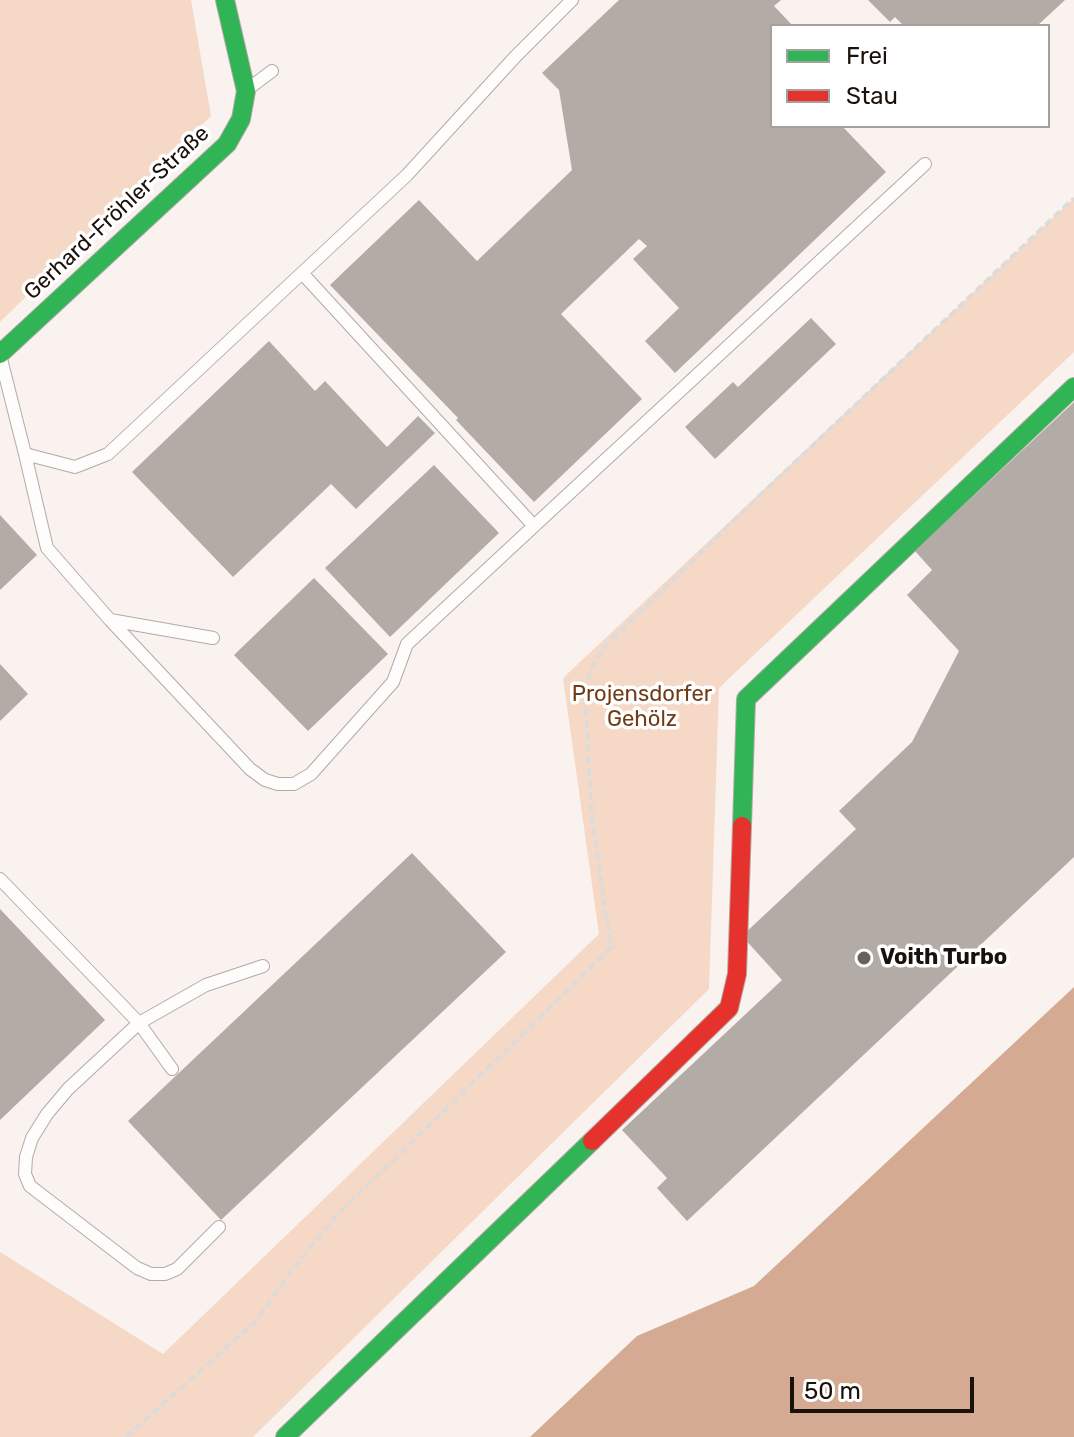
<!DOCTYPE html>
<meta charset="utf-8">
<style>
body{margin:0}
#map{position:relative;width:1074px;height:1437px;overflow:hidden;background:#f9f2ee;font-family:Rubik,sans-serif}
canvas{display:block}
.legend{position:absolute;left:770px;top:24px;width:280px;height:104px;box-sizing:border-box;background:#fff;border:2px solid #a4a09d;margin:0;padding:10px 14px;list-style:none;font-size:24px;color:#1b110b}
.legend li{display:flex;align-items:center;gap:16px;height:40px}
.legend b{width:40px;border:2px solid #a4a09d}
.scale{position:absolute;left:790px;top:1377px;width:184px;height:36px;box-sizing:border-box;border:4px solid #1b110b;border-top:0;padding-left:10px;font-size:24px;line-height:28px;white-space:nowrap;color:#1b110b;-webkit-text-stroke:6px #fff;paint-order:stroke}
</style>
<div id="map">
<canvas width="1074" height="1437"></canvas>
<ul class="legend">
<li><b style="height:10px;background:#30b455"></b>Frei</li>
<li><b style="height:10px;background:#e5322d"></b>Stau</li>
</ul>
<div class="scale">50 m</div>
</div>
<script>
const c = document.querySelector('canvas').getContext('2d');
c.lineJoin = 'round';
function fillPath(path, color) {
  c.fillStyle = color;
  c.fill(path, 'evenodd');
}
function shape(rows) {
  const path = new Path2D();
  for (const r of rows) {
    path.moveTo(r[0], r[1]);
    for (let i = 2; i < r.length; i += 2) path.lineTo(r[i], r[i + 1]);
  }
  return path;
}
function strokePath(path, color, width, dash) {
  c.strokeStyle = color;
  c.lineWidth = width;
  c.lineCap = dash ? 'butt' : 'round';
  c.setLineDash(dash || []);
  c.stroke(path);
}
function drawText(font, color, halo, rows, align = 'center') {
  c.font = font + ' Rubik,sans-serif';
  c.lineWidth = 7;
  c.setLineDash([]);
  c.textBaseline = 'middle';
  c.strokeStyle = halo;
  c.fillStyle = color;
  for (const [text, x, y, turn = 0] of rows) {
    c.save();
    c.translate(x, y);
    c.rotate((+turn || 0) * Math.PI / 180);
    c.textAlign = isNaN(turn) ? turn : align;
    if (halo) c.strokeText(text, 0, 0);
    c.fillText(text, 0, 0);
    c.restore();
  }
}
fillPath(shape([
 [0,0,191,0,211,116,0,322],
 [1074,198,1074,352,719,688,709,989,253,1437,0,1437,0,1252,163,1354,599,934,563,678]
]), '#f6d8c7');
fillPath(shape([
 [1074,987,1074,1437,530,1437,637,1336,754,1286]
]), '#d4ab92');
fillPath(shape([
 [619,0,781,0,774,6,793,26,772,26,772,126,842,126,886,172,675,373,645,341,679,308,633,259,647,246,639,239,561,314,642,399,534,502,456,420,458,418,330,285,419,200,477,261,572,170,559,90,542,73],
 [868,0,1065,0,1037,26,904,26,895,17,890,22],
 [811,318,836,344,715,459,685,427,733,382,738,387],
 [269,341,315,391,325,381,387,447,418,416,435,433,356,509,331,484,233,577,132,472],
 [1074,402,1074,857,687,1221,657,1188,667,1178,622,1130,782,980,742,936,856,829,839,811,912,742,959,651,907,595,932,570,915,551],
 [434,465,499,533,390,637,325,568],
 [0,515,37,555,0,590],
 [314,578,388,654,308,731,234,655],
 [0,664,28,694,0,721],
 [412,853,506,952,221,1220,128,1121],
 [0,909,105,1020,0,1120]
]), '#b3aba6');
const lane = shape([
 [248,89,272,71],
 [302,273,534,526,925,164],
 [0,355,25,454,75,467,108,454,407,175,515,57,572,0],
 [25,454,47,548,110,620,250,769,265,780,278,784,294,784,311,774,393,682,407,644,534,526],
 [110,620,213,638],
 [0,879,139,1023,172,1069],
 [219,1227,177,1269,165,1274,151,1274,137,1268,30,1186,25,1174,26,1157,32,1138,47,1114,68,1089,139,1023,206,985,263,966]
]);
const fast = shape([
 [0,354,227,144,241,119,246,91,225,0],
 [742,826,746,699,1074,387],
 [285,1437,592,1141]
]);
const jam = shape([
 [592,1141,729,1008,737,974,742,826]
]);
strokePath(lane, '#b3aaa6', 14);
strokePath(fast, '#b3aaa6', 20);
strokePath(jam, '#b3aaa6', 20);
strokePath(shape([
 [126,1437,256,1321,293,1269,335,1217,611,948,592,818,585,695,591,668,606,645,750,505,1074,198]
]), '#dddbda', 4, [8, 4]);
strokePath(lane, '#fefdfc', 12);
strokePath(fast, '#30b455', 18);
strokePath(jam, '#e5322d', 18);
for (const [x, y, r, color] of [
 [864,958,8,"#69605a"]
]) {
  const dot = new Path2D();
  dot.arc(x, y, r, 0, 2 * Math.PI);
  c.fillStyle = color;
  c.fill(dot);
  strokePath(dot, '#fff', 3);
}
drawText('22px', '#1b110b', '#fff', [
 ["Gerhard-Fröhler-Straße",117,213,-43]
]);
drawText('22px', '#713b16', '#fff', [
 ["Projensdorfer",642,695],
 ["Gehölz",642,720]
]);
drawText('bold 22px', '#1b110b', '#fff', [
 ["Voith Turbo",880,958]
], 'left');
</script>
